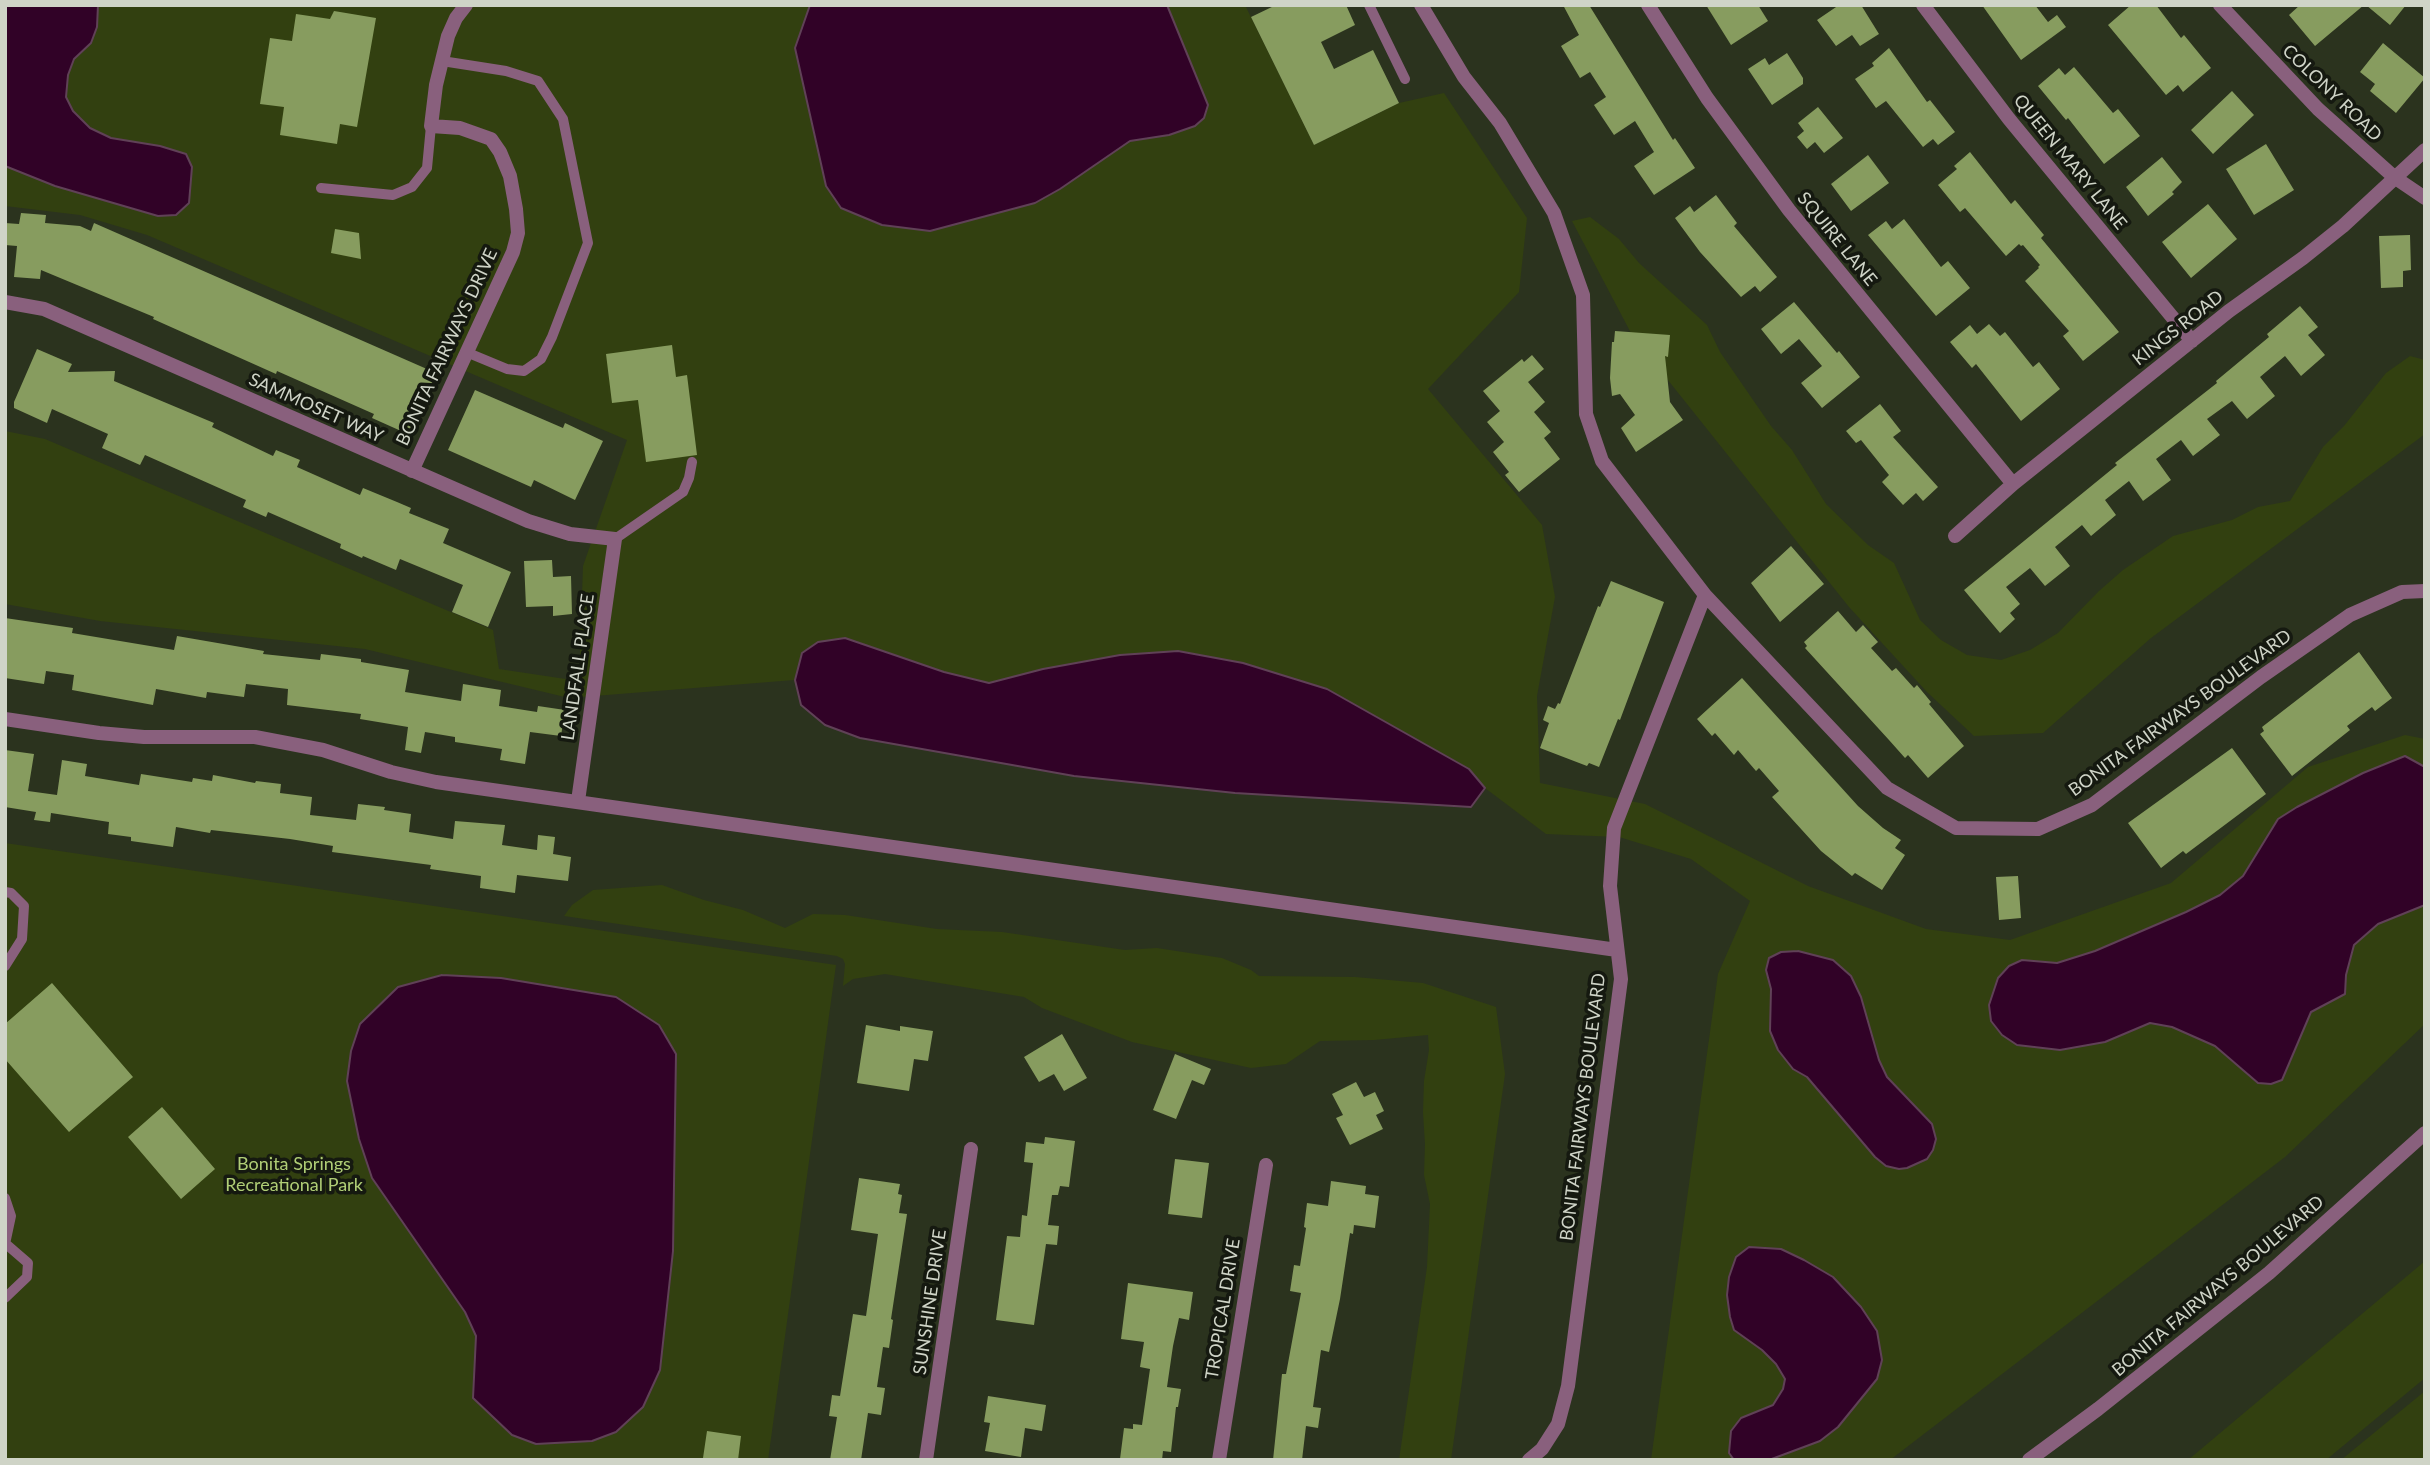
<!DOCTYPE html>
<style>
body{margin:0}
#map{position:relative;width:2430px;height:1465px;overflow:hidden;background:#2b331e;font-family:Lato,sans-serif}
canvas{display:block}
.frame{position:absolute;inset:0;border:7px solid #cfd4c7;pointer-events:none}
</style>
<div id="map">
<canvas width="2430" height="1465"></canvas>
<div class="frame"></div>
</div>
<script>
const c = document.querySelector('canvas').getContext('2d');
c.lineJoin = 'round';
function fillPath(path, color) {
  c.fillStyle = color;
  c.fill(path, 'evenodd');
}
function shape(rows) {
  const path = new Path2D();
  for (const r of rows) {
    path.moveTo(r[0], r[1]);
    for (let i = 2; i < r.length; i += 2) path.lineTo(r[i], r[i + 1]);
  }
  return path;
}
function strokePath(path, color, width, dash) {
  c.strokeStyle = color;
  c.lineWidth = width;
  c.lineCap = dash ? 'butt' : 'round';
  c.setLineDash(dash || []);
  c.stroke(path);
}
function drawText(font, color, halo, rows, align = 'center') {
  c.font = font + ' Lato,sans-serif';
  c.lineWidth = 7;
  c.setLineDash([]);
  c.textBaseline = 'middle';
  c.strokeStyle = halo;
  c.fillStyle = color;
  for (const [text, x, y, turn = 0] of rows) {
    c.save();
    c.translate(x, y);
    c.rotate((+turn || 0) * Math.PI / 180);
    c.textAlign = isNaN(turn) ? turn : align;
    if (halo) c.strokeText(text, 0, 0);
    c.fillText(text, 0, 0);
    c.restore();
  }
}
fillPath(shape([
 [5,5,1245,5,1314,145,1399,103,1444,93,1527,218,1519,292,1428,389,1542,525,1555,597,1537,696,1540,783,1645,804,1808,886,1926,929,2010,940,2171,883,2308,767,2405,735,2425,739,2425,1024,2285,1157,1890,1460,1651,1460,1718,974,1750,901,1691,859,1619,837,1546,834,1485,788,1471,807,1235,793,1074,776,860,738,825,725,801,705,794,680,569,698,365,649,100,621,5,604,5,431,45,439,493,630,499,669,579,681,583,566,627,440,147,235,80,215,5,206],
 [1590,217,1619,239,1639,263,1707,325,1720,352,1771,426,1792,450,1826,504,1868,545,1894,563,1920,620,1941,640,1967,655,2001,660,2030,650,2058,633,2099,591,2123,570,2173,536,2232,520,2258,507,2290,501,2323,447,2344,426,2386,373,2410,356,2425,360,2425,434,2151,638,2043,733,1974,736,1927,692,1849,607,1632,335,1572,221],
 [5,843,836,965,768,1460,5,1460],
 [662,885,704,900,743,910,785,928,813,914,845,915,937,929,1002,932,1125,950,1157,948,1222,958,1251,970,1259,976,1355,977,1423,983,1496,1007,1505,1074,1451,1460,1399,1460,1427,1267,1430,1204,1424,1175,1425,1144,1423,1112,1424,1081,1429,1050,1428,1035,1374,1040,1320,1041,1286,1064,1251,1068,1132,1042,1042,1008,1024,997,885,974,853,979,843,986,845,964,843,959,837,956,564,916,572,905,593,890],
 [2425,1261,2425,1378,2326,1460,2188,1460],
 [2425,1391,2425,1460,2341,1460]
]), '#324010');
const water = shape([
 [5,5,98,5,97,27,91,43,74,59,68,75,66,97,73,111,90,128,111,138,160,146,186,154,192,167,189,203,176,215,158,216,55,186,5,166,5,5],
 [810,5,1167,5,1208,105,1204,118,1195,126,1169,135,1130,141,1060,189,1035,203,930,231,882,225,841,208,826,186,795,48,810,5],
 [845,638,944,672,989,683,1043,669,1120,655,1178,651,1243,663,1327,689,1469,769,1485,788,1471,807,1235,793,1074,776,860,738,825,725,801,705,795,680,802,653,818,642,845,638],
 [2405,756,2425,767,2425,905,2378,924,2354,945,2346,975,2345,994,2311,1012,2282,1080,2271,1084,2258,1083,2215,1046,2172,1027,2150,1023,2105,1042,2060,1050,2017,1045,2002,1035,1991,1021,1989,1005,1998,978,2009,966,2022,960,2057,963,2095,951,2186,912,2220,895,2243,876,2278,819,2297,807,2363,773,2405,756],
 [1798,951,1833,960,1851,976,1861,997,1879,1060,1887,1077,1932,1124,1936,1139,1933,1150,1927,1159,1907,1168,1899,1169,1886,1166,1875,1157,1807,1077,1793,1069,1778,1050,1770,1031,1771,989,1766,970,1769,958,1781,952,1798,951],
 [442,975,501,978,616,997,659,1025,676,1054,673,1251,660,1370,643,1407,616,1432,592,1441,536,1444,512,1435,473,1398,476,1336,465,1312,372,1178,359,1139,347,1081,351,1051,360,1024,398,987,442,975],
 [1749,1247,1781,1249,1804,1260,1833,1277,1861,1307,1877,1331,1882,1360,1877,1379,1838,1427,1820,1441,1769,1460,1734,1460,1729,1453,1731,1431,1741,1418,1773,1405,1783,1389,1785,1379,1776,1364,1762,1350,1734,1330,1730,1317,1727,1295,1729,1277,1736,1257,1749,1247]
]);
fillPath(water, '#310227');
strokePath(water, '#604157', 2);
fillPath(shape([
 [1276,5,1346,5,1355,25,1321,42,1334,69,1373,50,1399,103,1314,145,1251,17],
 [1563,5,1589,5,1673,140,1675,138,1695,168,1654,195,1634,166,1654,152,1635,121,1614,135,1594,105,1606,97,1590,72,1580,78,1561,46,1579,35],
 [1706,5,1758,5,1768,21,1731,45],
 [1839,5,1861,5,1879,34,1860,46,1852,35,1836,46,1817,20],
 [1982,5,2035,5,2048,22,2057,15,2066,27,2021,60],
 [2131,5,2156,5,2181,38,2184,35,2211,68,2183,92,2178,85,2166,95,2108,25],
 [2300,5,2364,5,2315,46,2289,15],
 [2366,5,2406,5,2390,25],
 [334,11,376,18,357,127,340,124,337,144,280,135,284,107,260,104,270,38,292,41,296,14,330,19],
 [2383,43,2425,78,2396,113,2370,91,2375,84,2360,72],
 [1889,48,1927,102,1930,100,1955,132,1938,145,1933,139,1923,147,1886,101,1876,108,1855,79,1874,66,1872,63],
 [1787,53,1803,78,1803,84,1772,105,1748,69,1765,58,1769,65],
 [2074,67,2113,113,2118,109,2140,136,2104,164,2068,118,2066,120,2038,86,2059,68,2065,75],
 [2232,91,2254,115,2213,154,2191,130],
 [1818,107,1843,138,1824,153,1815,142,1807,149,1797,137,1804,131,1798,123],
 [2266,144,2294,190,2254,215,2226,169],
 [1970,152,2011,204,2015,200,2044,235,2041,238,2119,332,2083,361,2063,336,2069,331,2025,281,2039,268,2038,267,2040,265,2023,245,2021,246,2019,244,2006,256,1965,208,1960,212,1938,185,1957,169,1954,166],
 [1868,155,1889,183,1851,211,1831,184],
 [2162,157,2182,182,2172,192,2174,194,2148,216,2126,187],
 [1716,195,1737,223,1734,226,1777,277,1760,292,1755,286,1741,297,1700,252,1675,218,1690,206,1694,212],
 [2208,204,2237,239,2191,278,2162,242],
 [21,213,46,215,45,223,80,226,91,231,94,223,436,373,410,435,372,418,374,414,277,371,276,374,153,319,154,317,41,270,40,279,14,277,17,246,5,245,5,223,19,224],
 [1904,219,1941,267,1948,261,1970,288,1936,316,1868,235,1886,221,1892,229],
 [335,229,359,233,361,259,331,253],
 [2410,235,2411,270,2403,271,2403,287,2381,288,2379,236],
 [1794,302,1837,353,1839,351,1860,377,1822,408,1801,383,1822,366,1799,339,1781,354,1761,329],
 [2300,306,2318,327,2308,335,2325,355,2301,376,2285,356,2260,377,2275,396,2247,419,2232,401,2207,419,2220,435,2193,456,2181,440,2156,459,2171,480,2143,501,2129,481,2105,500,2116,515,2091,536,2082,525,2055,547,2070,566,2045,586,2030,568,2006,587,2020,604,2010,613,2015,619,2000,633,1964,590,2117,465,2115,463,2217,383,2216,381,2269,337,2267,334],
 [1989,324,2000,336,2005,332,2033,367,2039,362,2060,389,2021,421,1976,364,1972,368,1950,342,1970,325,1977,334],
 [1615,331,1670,335,1668,357,1665,356,1670,402,1683,420,1636,452,1621,428,1635,415,1620,394,1612,396,1610,378,1612,342,1614,342],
 [672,345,676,377,687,375,697,455,646,462,638,400,612,403,606,354],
 [37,349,72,364,68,372,115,371,114,381,214,423,212,427,273,456,276,450,300,460,297,467,360,495,363,488,397,502,411,508,409,513,449,529,443,543,511,572,488,627,452,612,463,585,400,559,396,570,363,556,362,558,340,548,341,544,268,512,266,517,243,507,246,500,145,455,140,465,102,448,108,434,52,409,47,423,14,408,14,402],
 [1532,355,1544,369,1528,382,1545,402,1534,412,1551,432,1544,438,1560,459,1519,492,1505,475,1509,472,1493,452,1504,442,1487,422,1500,411,1483,391,1522,359,1524,362],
 [475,390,563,428,565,423,603,441,575,500,534,480,531,487,448,450],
 [1880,404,1901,431,1893,437,1938,487,1923,501,1916,493,1903,505,1882,482,1889,475,1861,440,1856,443,1846,431],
 [1791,546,1824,584,1780,622,1751,583],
 [552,560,553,577,571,576,572,614,553,616,553,606,526,607,524,561],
 [1611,581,1664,602,1620,720,1618,719,1599,767,1589,763,1587,766,1540,748,1549,723,1543,720,1548,706,1555,709,1558,703,1560,704,1598,606,1600,607],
 [1838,611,1856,632,1863,625,1878,642,1871,648,1892,671,1896,668,1914,688,1917,685,1931,702,1929,704,1964,746,1928,778,1908,755,1905,758,1889,740,1805,648,1807,646,1804,642],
 [5,618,73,628,72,633,174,650,177,636,264,651,263,654,320,660,321,654,361,659,361,662,409,670,405,692,461,701,463,684,501,690,499,706,537,712,538,706,565,710,561,736,530,732,525,764,500,760,502,749,455,742,455,737,425,732,421,753,405,750,408,727,360,719,361,714,287,705,288,689,246,684,244,697,207,692,206,698,156,689,153,705,72,690,74,675,46,671,44,684,5,678],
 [2359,652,2392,698,2375,711,2372,707,2347,726,2350,730,2292,776,2260,734,2264,731,2262,727],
 [1742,678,1858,806,1883,828,1901,840,1895,848,1905,855,1882,890,1855,873,1852,876,1821,851,1772,797,1779,791,1759,768,1756,771,1738,750,1734,755,1715,733,1712,736,1697,719],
 [2232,748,2266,794,2186,854,2183,851,2161,868,2128,823],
 [5,750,34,754,28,791,57,795,62,760,87,764,85,776,139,785,141,774,192,782,193,778,212,781,213,775,255,783,256,781,281,784,280,793,312,797,310,815,356,820,358,804,385,807,384,810,411,814,409,832,453,839,455,821,505,825,502,845,537,850,538,835,555,837,553,854,571,857,568,881,517,875,515,893,480,888,481,876,430,869,431,865,332,852,333,846,290,839,211,830,210,833,176,827,173,847,131,841,131,837,108,834,109,822,51,813,50,822,34,820,36,812,5,807],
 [2018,876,2021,918,1999,920,1996,877],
 [52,983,133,1077,69,1132,5,1059,5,1024],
 [866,1025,900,1031,900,1026,933,1031,928,1061,914,1059,909,1091,857,1083],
 [1062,1034,1087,1078,1064,1091,1054,1074,1039,1082,1024,1057],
 [1175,1054,1211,1069,1204,1085,1192,1080,1176,1119,1153,1110],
 [1356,1082,1364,1097,1375,1092,1384,1111,1376,1115,1383,1129,1350,1145,1336,1118,1343,1115,1332,1094],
 [162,1107,215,1169,181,1199,128,1137],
 [1045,1137,1075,1141,1069,1187,1060,1186,1058,1195,1052,1195,1048,1225,1059,1226,1057,1245,1046,1244,1034,1325,996,1320,1007,1236,1020,1237,1022,1215,1027,1216,1033,1163,1024,1162,1026,1142,1044,1144],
 [1175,1159,1209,1163,1202,1218,1168,1214],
 [859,1178,900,1184,898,1194,902,1195,899,1213,907,1214,891,1319,893,1320,889,1348,883,1347,877,1387,885,1388,881,1415,868,1413,861,1460,830,1460,837,1417,829,1416,832,1395,840,1396,853,1314,866,1316,878,1234,851,1230],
 [1331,1181,1366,1186,1365,1194,1379,1196,1375,1228,1354,1225,1353,1234,1350,1233,1340,1299,1329,1352,1321,1350,1313,1407,1321,1408,1318,1428,1306,1426,1302,1460,1273,1460,1282,1374,1286,1374,1301,1293,1290,1291,1294,1265,1300,1266,1306,1228,1304,1227,1307,1203,1328,1206],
 [1128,1283,1193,1292,1189,1320,1179,1318,1173,1346,1167,1387,1181,1389,1178,1407,1176,1407,1171,1452,1163,1451,1162,1460,1120,1459,1124,1428,1133,1429,1133,1424,1142,1425,1150,1369,1140,1367,1144,1342,1121,1339],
 [988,1396,1046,1405,1042,1431,1025,1428,1021,1457,985,1451,990,1423,984,1422],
 [707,1431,741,1436,738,1460,703,1458]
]), '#879c5f');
strokePath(shape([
 [1369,5,1405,79],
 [442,61,506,71,538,81,563,119,588,243,552,337,541,359,524,371,507,369,466,352],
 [321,188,393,195,412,187,427,168,431,126],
 [615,539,683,492,689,478,692,462],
 [5,892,11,893,24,906,22,939,5,966],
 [5,1198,11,1216,5,1244],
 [5,1298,27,1277,28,1263,6,1244]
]), '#89607d', 10);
strokePath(shape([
 [1421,5,1464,77,1500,123,1554,213,1583,295,1586,414,1602,461,1705,595,1887,788,1956,828,2038,829,2092,805,2261,677,2350,615,2402,592,2425,591],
 [1648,5,1707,98,1789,210,2013,484],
 [1923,5,2009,119,2192,341],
 [2220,5,2318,109,2394,177,2425,198],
 [5,302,44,309,528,521,570,534,615,539,578,801],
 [412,471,513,252,518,233,516,209,510,176,500,152,491,139,460,128,431,126,436,85,448,36,456,18,466,5],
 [1955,536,2013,484,2229,311,2303,258,2343,226,2425,150],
 [5,719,99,733,144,737,255,737,323,750,391,772,436,782,1617,950],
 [926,1460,971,1149],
 [1219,1460,1266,1165],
 [1529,1460,1542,1449,1558,1424,1568,1386,1621,979,1610,886,1614,828,1705,595],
 [2029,1460,2098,1409,2269,1273,2425,1133]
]), '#89607d', 14);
drawText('18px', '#cfd4c7', '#151910', [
 ["COLONY ROAD",2332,93,44],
 ["QUEEN MARY LANE",2070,162,51],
 ["SQUIRE LANE",1837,239,51],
 ["KINGS ROAD",2178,328,-38],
 ["BONITA FAIRWAYS DRIVE",447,347,-65],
 ["SAMMOSET WAY",316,408,24],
 ["LANDFALL PLACE",578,667,-82],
 ["BONITA FAIRWAYS BOULEVARD",2180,713,-36],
 ["BONITA FAIRWAYS BOULEVARD",1583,1107,-83],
 ["BONITA FAIRWAYS BOULEVARD",2218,1286,-40],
 ["SUNSHINE DRIVE",930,1302,-82],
 ["TROPICAL DRIVE",1223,1309,-81]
]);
drawText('18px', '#b0ce76', '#151910', [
 ["Bonita Springs",294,1164],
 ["Recreational Park",294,1185]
]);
</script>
